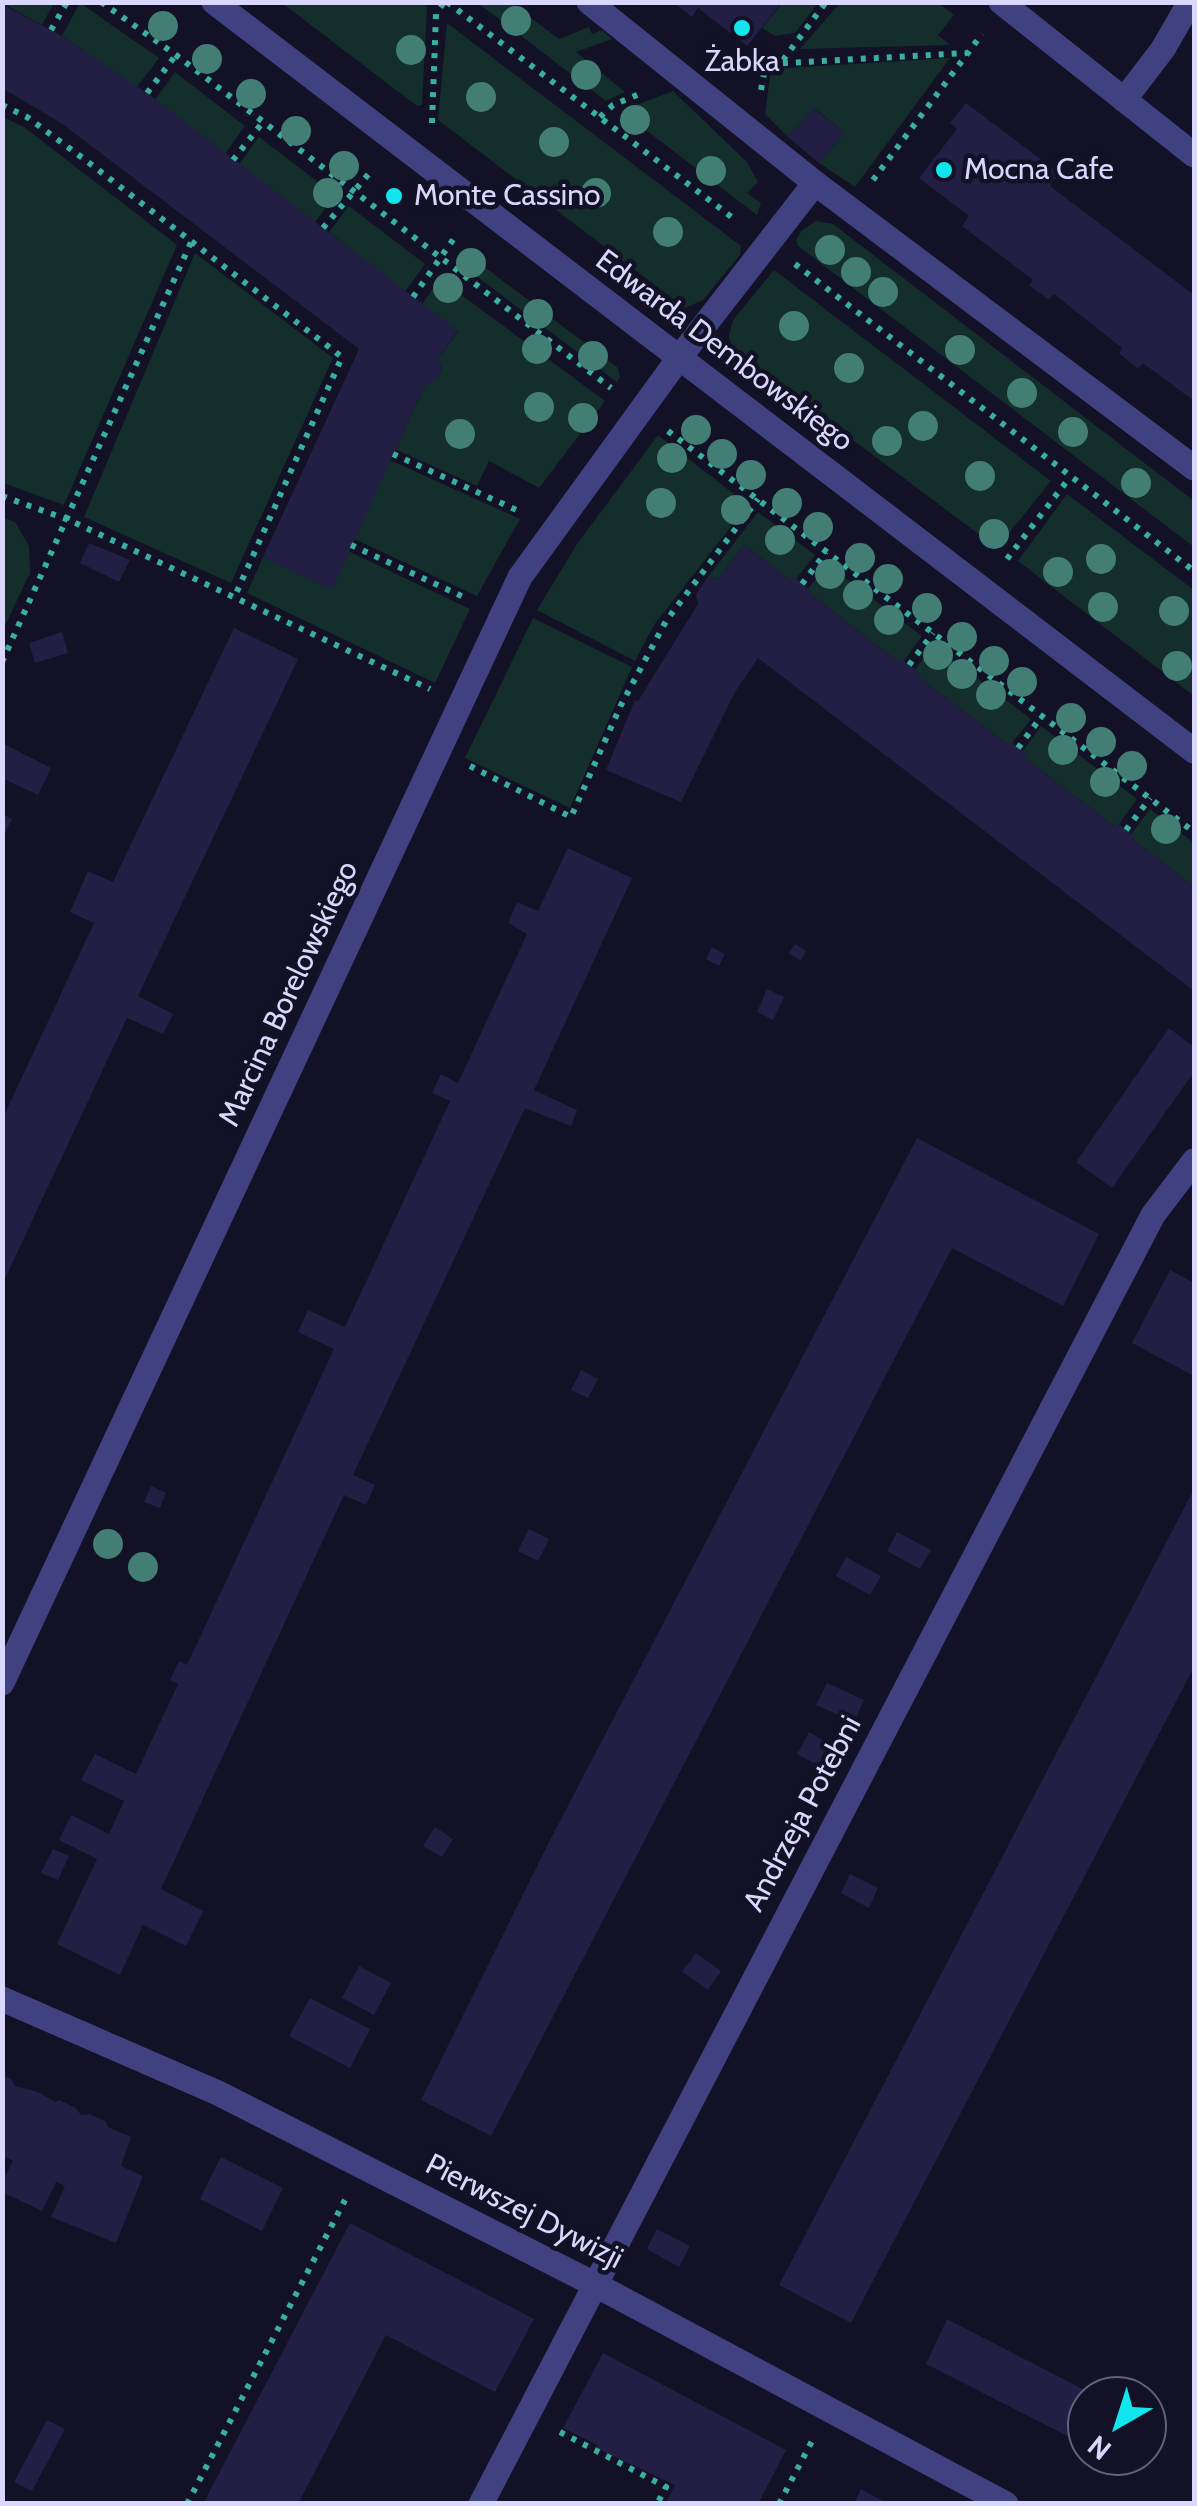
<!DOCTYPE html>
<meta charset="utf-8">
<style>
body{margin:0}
#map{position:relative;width:1197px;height:2506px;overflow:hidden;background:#131125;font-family:Cabin,sans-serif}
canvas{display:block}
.frame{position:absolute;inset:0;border:5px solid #d9d7fc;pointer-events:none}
.north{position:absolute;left:1067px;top:2376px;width:100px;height:100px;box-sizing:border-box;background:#131125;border:2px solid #62607b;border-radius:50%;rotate:219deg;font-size:28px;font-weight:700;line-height:40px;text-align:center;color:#d9d7fc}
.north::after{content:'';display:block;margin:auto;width:35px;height:45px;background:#11e6ee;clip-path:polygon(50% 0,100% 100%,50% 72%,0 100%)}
</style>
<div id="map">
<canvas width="1197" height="2506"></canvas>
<div class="frame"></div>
<div class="north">N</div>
</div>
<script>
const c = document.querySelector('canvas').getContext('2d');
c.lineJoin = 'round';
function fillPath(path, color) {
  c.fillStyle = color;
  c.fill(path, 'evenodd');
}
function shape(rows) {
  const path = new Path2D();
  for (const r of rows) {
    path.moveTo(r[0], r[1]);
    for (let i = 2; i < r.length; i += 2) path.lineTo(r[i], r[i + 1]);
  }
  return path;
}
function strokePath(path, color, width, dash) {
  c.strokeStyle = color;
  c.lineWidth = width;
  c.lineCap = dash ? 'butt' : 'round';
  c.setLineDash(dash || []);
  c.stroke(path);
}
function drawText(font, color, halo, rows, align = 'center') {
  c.font = font + ' Cabin,sans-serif';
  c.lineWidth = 9;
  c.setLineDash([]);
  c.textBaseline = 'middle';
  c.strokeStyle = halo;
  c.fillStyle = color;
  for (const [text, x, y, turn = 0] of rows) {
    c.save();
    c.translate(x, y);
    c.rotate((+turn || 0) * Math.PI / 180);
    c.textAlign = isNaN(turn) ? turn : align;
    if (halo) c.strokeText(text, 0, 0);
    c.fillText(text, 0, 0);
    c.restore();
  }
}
fillPath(shape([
 [420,2,427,7,422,105,417,106,282,3],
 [2,3,54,3,42,25],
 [80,3,159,58,137,87,62,36],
 [478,3,511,3,559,39,589,27,592,34,602,30,612,39,576,52,625,92,606,101],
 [782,3,794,5,796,3,818,3,795,33,775,36,762,28],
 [840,3,939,3,954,15,938,35,950,45,800,49],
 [447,23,741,246,740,255,703,300,685,308,438,120],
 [950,58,855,187,819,163,844,133,815,108,788,137,765,114,771,69],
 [175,72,245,126,225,154,155,100],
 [673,91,747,162,758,182,747,193,761,203,757,215,621,111],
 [3,117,24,127,177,245,64,505,3,483],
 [259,137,335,195,315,222,239,164],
 [349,206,425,264,405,292,329,232],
 [816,221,833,224,1194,501,1194,547,798,246,796,240,802,230],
 [462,250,618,368,620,377,617,382,455,260],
 [195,253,333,358,231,583,84,517],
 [774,270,1051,481,997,548,733,350,729,336,733,320],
 [440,279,605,401,539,488,489,461,477,486,395,449,426,383,437,380,442,368,438,358,458,332,422,304],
 [658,435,748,505,654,625,635,661,537,610,577,544],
 [390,460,520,519,477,596,354,539],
 [1067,494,1194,590,1194,696,1018,561],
 [758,512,815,555,796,579,790,580,744,545,718,579,707,578],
 [3,518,15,522,29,546,30,573,3,630],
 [348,551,470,609,435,683,247,593,263,557,332,589],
 [827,564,922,636,904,661,897,661,810,594,808,589],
 [533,618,632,667,570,808,465,758],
 [933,645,1031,719,1012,743,1007,744,917,676,918,672,915,670],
 [1041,726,1137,799,1119,824,1114,826,1025,758,1023,751],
 [1150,809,1194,843,1194,887,1132,839,1134,836,1131,834]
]), '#142e2c');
fillPath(shape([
 [673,2,782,2,747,46,698,8,692,17],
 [2,4,62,36,147,93,458,331,438,358,442,368,437,380,426,383,415,406,332,590,263,557,359,349,61,123,2,88],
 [966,103,1059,173,1050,186,1194,295,1194,401,1143,363,1138,369,1119,353,1122,348,1054,294,1049,300,1029,285,1033,280,962,226,969,216,919,178,957,129,950,123],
 [814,108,844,133,819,163,788,137],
 [89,543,130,560,119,582,80,563],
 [744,545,790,580,794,577,811,591,810,594,897,661,901,659,919,672,917,676,1007,744,1010,741,1023,751,1027,754,1025,758,1114,826,1117,823,1135,836,1132,839,1194,887,1194,991,758,658,735,692,681,802,606,770,635,700,638,701,698,604,696,594,707,578,718,579],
 [234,628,298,659,138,996,173,1014,163,1034,127,1018,2,1285,2,1120,94,923,70,912,88,871,113,882],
 [62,632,68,653,35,663,29,643],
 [2,743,51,768,38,795,2,778],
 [2,814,12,819,2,839],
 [568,848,632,878,534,1090,577,1110,571,1126,525,1108,353,1475,375,1485,366,1505,344,1495,161,1889,203,1911,186,1946,143,1925,120,1975,57,1944,97,1859,59,1840,71,1815,109,1834,124,1801,81,1780,95,1754,136,1774,178,1684,170,1680,179,1661,187,1665,334,1349,298,1332,308,1310,345,1327,450,1101,432,1093,441,1074,458,1083,527,934,508,923,517,902,538,911],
 [795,944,806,951,801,961,789,953],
 [712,947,725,954,719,966,706,959],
 [767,989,784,997,773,1020,757,1012],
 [1169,1028,1194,1047,1194,1072,1112,1188,1076,1162],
 [917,1138,1099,1234,1063,1306,952,1248,491,2136,421,2100,550,1840],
 [1170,1270,1194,1283,1194,1376,1132,1343],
 [581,1370,598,1379,588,1398,571,1390],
 [151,1486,166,1493,160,1508,144,1502],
 [1194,1489,1194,1667,851,2323,779,2285],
 [529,1529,549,1539,538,1561,518,1551],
 [897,1532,931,1550,920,1569,887,1551],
 [846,1557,881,1576,870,1595,836,1576],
 [827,1683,864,1700,854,1722,816,1705],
 [809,1732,840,1750,828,1771,797,1754],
 [435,1827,453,1839,442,1857,423,1846],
 [53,1849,69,1856,58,1880,41,1873],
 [850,1874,878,1888,869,1908,841,1893],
 [696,1953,721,1971,708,1990,682,1972],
 [359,1966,391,1983,374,2015,342,1998],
 [310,1998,370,2029,350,2068,289,2036],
 [2,2075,11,2079,15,2086,38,2092,55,2102,59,2100,76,2108,81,2115,89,2114,105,2121,108,2127,131,2137,121,2166,143,2176,116,2243,51,2217,65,2186,56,2182,42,2211,2,2192,2,2183,13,2161,2,2156],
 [221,2157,283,2188,262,2231,200,2199],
 [350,2223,534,2319,495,2392,386,2335,298,2504,203,2504],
 [657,2229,690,2246,679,2267,647,2249],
 [947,2319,1096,2396,1087,2396,1087,2446,926,2364],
 [603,2353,786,2450,758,2504,665,2504,675,2485,598,2449,597,2445,563,2428],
 [47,2420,65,2429,32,2491,14,2482],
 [1108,2456,1135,2456,1129,2467],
 [861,2489,881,2500,888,2504,854,2504]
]), '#231e44');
strokePath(shape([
 [101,2,176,55,611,388],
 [447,2,737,221],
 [51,30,67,2],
 [783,60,826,2],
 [731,66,967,53],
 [761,90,766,62],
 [147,93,176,55],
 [2,105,27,117,84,159,342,357,234,598],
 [600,117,613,105,642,93],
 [432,123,436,14,444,2],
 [233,160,263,122],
 [873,180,982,34],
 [323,228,372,170],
 [795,264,1194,571],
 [413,297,457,234],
 [668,431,1194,832],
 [393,454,521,512],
 [2,496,69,520,430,689],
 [351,545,468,599],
 [1007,559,1070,477],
 [802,584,826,552],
 [2,662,192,240],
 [909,665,933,633],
 [1018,748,1041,717],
 [470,766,571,817,621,705,666,621,758,499],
 [1126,830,1150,798],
 [560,2432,666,2487,657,2504],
 [187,2504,345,2200],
 [779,2504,812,2441]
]), '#38afa0', 6, [5, 8]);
strokePath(shape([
 [589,2,815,183,1194,468],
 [1001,2,1194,155],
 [1124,100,1163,49,1190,2],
 [679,358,815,183]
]), '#3f4180', 25);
strokePath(shape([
 [2,1683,520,577,679,358],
 [2,1999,218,2093,594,2284,1006,2504],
 [481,2504,1153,1215,1194,1161]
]), '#3f4180', 25);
strokePath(shape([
 [214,2,1194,751]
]), '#3f4180', 25);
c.fillStyle = '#427e74';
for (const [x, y] of [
 [516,21],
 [163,26],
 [411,50],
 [207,59],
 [586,75],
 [251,94],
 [481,97],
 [635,120],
 [296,131],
 [554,142],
 [344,166],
 [711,171],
 [328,193],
 [596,193],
 [668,232],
 [830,250],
 [471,263],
 [856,272],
 [448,288],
 [883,292],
 [538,314],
 [794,326],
 [537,349],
 [960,350],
 [593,356],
 [849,368],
 [1022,393],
 [539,407],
 [583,418],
 [923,426],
 [696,430],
 [1073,432],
 [460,434],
 [887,441],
 [722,454],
 [672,458],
 [751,475],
 [980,476],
 [1136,483],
 [661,503],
 [787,503],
 [736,510],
 [818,527],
 [994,534],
 [780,540],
 [860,558],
 [1101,559],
 [1058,572],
 [830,574],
 [888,579],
 [858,595],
 [1103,607],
 [927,608],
 [1174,611],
 [889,620],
 [962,637],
 [938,655],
 [994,661],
 [1177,666],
 [962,674],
 [1022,682],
 [991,695],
 [1071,718],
 [1101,742],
 [1063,750],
 [1132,766],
 [1105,782],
 [1166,829],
 [108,1544],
 [143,1567]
]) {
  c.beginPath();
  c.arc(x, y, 15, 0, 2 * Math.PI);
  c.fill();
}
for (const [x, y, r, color] of [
 [742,28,10,"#11e6ee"],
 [944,170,10,"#11e6ee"],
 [394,196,10,"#11e6ee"]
]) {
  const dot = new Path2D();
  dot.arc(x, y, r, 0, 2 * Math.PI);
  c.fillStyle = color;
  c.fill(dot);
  strokePath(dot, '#131125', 4);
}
drawText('30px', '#d9d7fc', '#131125', [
 ["Żabka",742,62,"center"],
 ["Mocna Cafe",964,170],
 ["Monte Cassino",414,196]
], 'left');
drawText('30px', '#d9d7fc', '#131125', [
 ["Edwarda Dembowskiego",724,351,37],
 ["Marcina Borelowskiego",289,994,-65],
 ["Andrzeja Potebni",803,1814,-62],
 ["Pierwszej Dywizji",524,2212,27]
]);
</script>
